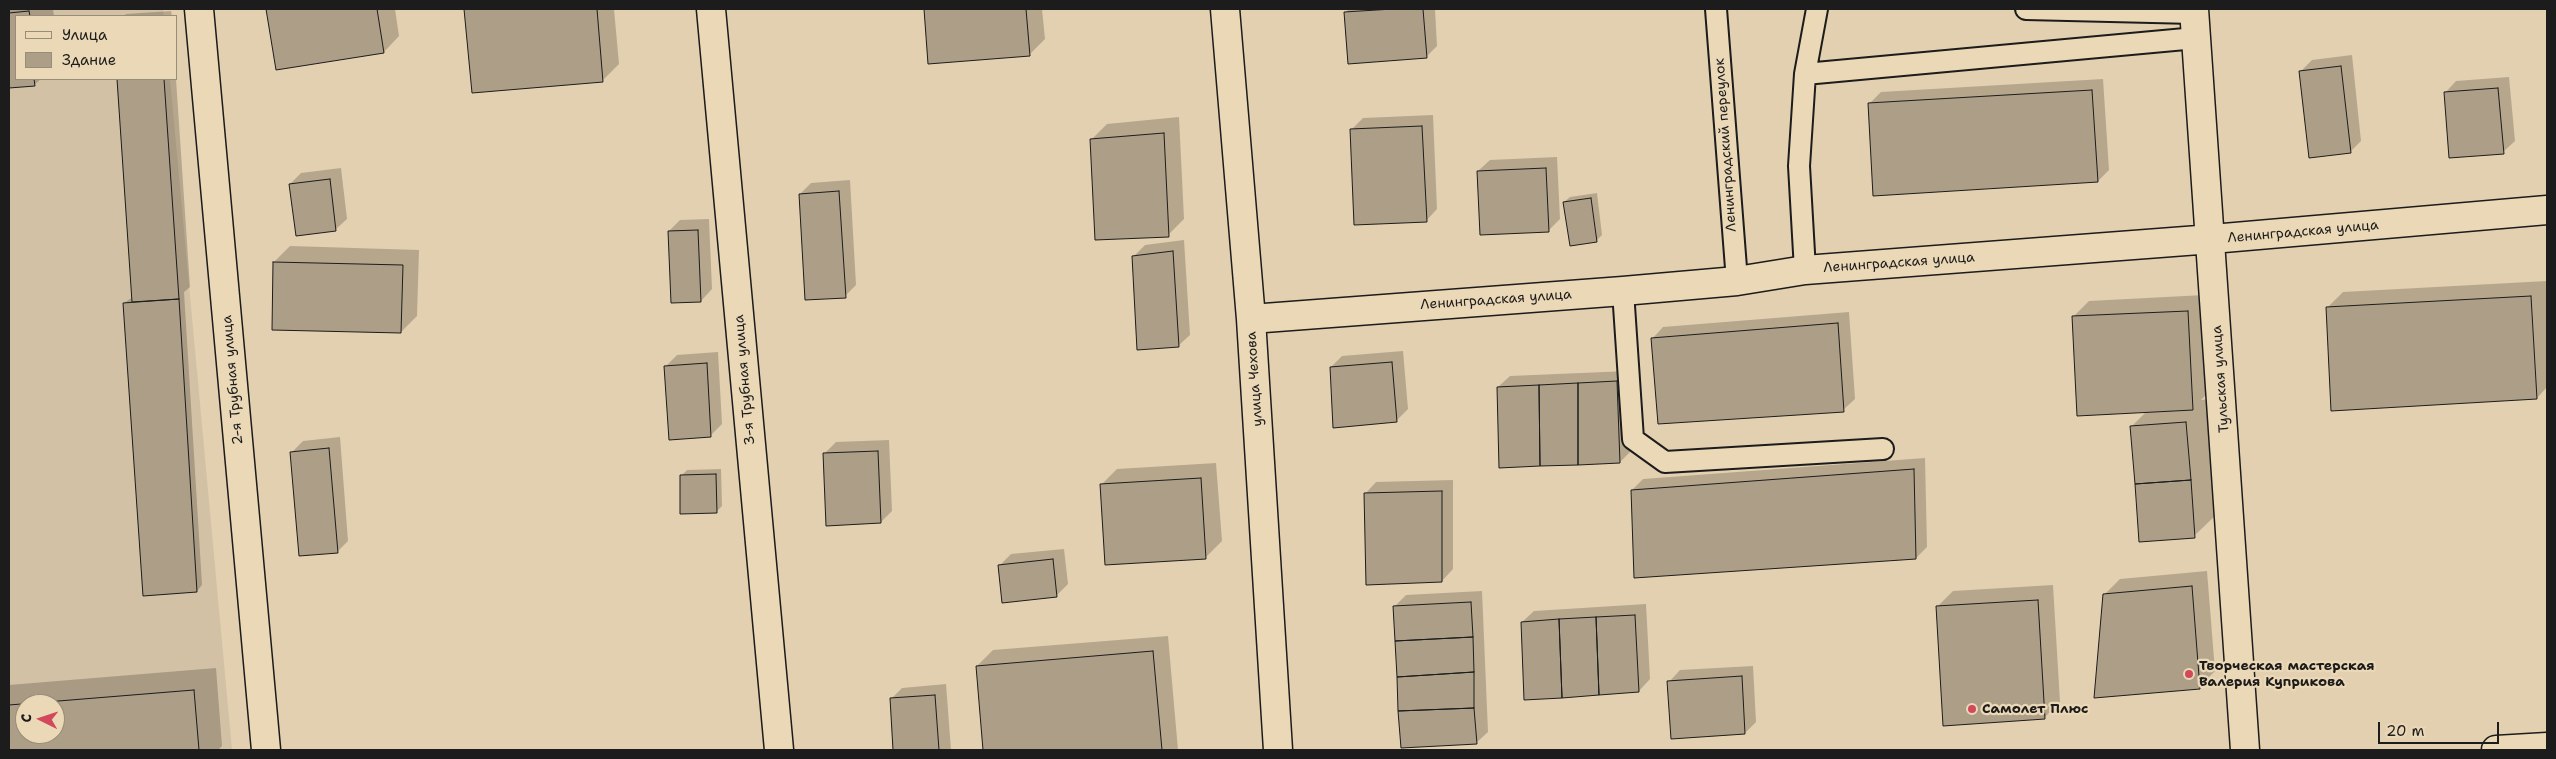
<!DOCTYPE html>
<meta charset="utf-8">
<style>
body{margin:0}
#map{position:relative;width:2556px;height:759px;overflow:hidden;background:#e3d0b0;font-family:"Shantell Sans",sans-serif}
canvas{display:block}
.frame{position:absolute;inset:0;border:10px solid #1c1c1c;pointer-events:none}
.legend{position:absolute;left:15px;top:15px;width:162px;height:65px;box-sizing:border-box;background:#ebd8b6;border:1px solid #988d78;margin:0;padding:6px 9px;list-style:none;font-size:15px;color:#1c1c1c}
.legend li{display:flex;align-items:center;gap:10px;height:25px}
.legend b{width:25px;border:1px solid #988d78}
.north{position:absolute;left:15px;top:694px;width:50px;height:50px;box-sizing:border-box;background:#ebd8b6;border:1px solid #988d78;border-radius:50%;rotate:274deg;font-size:14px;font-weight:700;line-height:20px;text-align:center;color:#1c1c1c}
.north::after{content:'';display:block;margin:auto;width:18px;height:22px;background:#d1495b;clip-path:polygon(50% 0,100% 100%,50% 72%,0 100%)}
.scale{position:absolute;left:2378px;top:722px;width:121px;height:22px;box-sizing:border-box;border:2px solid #1c1c1c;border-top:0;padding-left:6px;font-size:15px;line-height:18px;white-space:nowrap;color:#1c1c1c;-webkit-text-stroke:4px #ebd8b6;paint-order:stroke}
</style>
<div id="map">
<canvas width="2556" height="759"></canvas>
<div class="frame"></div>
<ul class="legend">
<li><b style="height:6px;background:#ebd8b6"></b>Улица</li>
<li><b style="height:14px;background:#ac9e87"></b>Здание</li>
</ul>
<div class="north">С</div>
<div class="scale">20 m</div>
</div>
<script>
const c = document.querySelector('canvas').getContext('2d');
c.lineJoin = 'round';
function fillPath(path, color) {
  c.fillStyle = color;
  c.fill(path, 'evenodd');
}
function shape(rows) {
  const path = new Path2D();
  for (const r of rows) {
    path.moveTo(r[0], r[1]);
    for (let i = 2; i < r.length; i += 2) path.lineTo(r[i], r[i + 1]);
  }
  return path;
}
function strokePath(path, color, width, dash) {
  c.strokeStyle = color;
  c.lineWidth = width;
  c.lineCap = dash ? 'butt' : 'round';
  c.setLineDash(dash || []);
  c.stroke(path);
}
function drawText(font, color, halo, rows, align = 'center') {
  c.font = font + ' "Shantell Sans",sans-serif';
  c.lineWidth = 4.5;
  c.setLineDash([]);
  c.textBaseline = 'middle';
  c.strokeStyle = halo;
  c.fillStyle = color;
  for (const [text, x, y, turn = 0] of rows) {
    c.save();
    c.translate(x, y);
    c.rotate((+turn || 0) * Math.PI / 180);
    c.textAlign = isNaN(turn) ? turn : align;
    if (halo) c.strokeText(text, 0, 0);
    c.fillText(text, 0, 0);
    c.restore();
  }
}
fillPath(shape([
 [9,9,163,9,164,16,16,16,16,79,170,79,232,750,9,750],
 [25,704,55,704,55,734,25,734]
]), '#d2c1a4');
fillPath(shape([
 [9,9,53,9,54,16,16,16,16,79,41,79,34,85,9,87],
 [268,9,395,9,399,36,384,52,277,69],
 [466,9,614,9,619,64,603,80,473,92],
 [925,9,1042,9,1045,39,1029,55,929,63],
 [1349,9,1435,9,1437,46,1426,57,1345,13],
 [171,11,172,16,124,16,126,14],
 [2352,55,2361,141,2350,152,2301,71,2312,60],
 [2509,77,2515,141,2503,152,2445,93,2456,81],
 [118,79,176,79,190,287,184,292,202,585,197,591,124,303,133,297],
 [2103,79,2109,170,2098,181,1869,104,1881,92],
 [1433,115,1437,209,1426,221,1352,129,1363,118],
 [1179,117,1184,219,1168,235,1091,140,1107,124],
 [1557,157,1560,219,1548,231,1478,171,1490,160],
 [341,168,347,219,335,230,290,184,301,173],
 [850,180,856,285,845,296,800,194,811,183],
 [1597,193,1602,235,1596,241,1564,202,1570,197],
 [709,219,712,289,701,301,669,231,680,220],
 [1184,240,1190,335,1178,346,1134,256,1145,245],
 [290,246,419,250,417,316,401,332,274,262],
 [2547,281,2547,387,2537,398,2327,308,2343,292],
 [2204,295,2208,393,2201,400,2208,399,2217,514,2194,536,2131,427,2147,411,2073,317,2089,301],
 [1849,312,1855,399,1843,410,1652,339,1663,327],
 [1403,351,1408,409,1396,421,1331,367,1342,356],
 [718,352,722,424,710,436,666,366,677,355],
 [1628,371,1631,451,1620,462,1498,387,1510,376],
 [340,437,348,541,337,552,292,452,303,441],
 [889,440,892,511,881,522,824,454,836,442],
 [1925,458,1927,547,1916,558,1632,490,1643,479],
 [1216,463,1222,541,1206,557,1101,485,1117,469],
 [721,469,722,506,716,512,681,476,687,470],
 [1453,480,1453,569,1442,581,1365,494,1376,482],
 [1064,549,1068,584,1056,596,999,566,1011,554],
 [2207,571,2215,671,2199,687,2104,595,2120,579],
 [2053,585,2060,702,2044,718,1937,607,1953,591],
 [1482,591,1488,732,1476,743,1394,607,1406,595],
 [1646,604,1650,679,1639,691,1525,699,1522,622,1534,611],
 [1168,636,1178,750,985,750,977,666,993,650],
 [1753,666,1756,722,1745,733,1669,682,1680,670],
 [216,668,222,746,218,750,9,750,9,685],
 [25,704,55,704,55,734,25,734],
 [946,684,951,750,895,750,891,699,902,688]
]), '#0003');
const building = shape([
 [266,9,377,9,384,53,276,70,266,9],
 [464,9,597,9,603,82,472,93,464,9],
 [924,9,1026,9,1030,56,928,64,924,9],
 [1393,9,1423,9,1427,58,1348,64,1344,12,1393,9],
 [29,11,30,16,16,16,16,79,34,79,35,86,9,88,9,13,29,11],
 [2341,66,2351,153,2309,158,2299,71,2341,66],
 [117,79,164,79,179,299,132,302,117,79],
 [2498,88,2504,154,2449,158,2444,92,2498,88],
 [2092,90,2098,182,1873,196,1868,103,2092,90],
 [1422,126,1427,222,1354,225,1350,129,1422,126],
 [1164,133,1169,237,1095,240,1090,139,1164,133],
 [1546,168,1549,232,1480,235,1477,171,1546,168],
 [330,179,336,231,296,236,289,184,330,179],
 [839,191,846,298,805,300,799,194,839,191],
 [1591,198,1597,242,1570,246,1563,202,1591,198],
 [698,230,701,302,671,303,668,231,698,230],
 [1173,251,1179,347,1137,350,1132,256,1173,251],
 [273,262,403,265,401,333,272,330,273,262],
 [2531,296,2537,399,2331,411,2326,307,2531,296],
 [179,299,197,592,143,596,123,303,179,299],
 [2188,311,2193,410,2077,416,2072,316,2188,311],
 [1838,323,1844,412,1658,424,1651,338,1838,323],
 [1392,362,1397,422,1333,428,1330,367,1392,362],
 [707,363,711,437,669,440,664,366,707,363],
 [1617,381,1620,463,1578,465,1578,383,1617,381],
 [1578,383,1578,465,1540,466,1539,385,1578,383],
 [1539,385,1540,466,1499,468,1497,387,1539,385],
 [2186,422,2191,480,2135,484,2130,426,2186,422],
 [329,448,338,553,299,556,290,452,329,448],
 [878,451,881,523,826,526,823,453,878,451],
 [1914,469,1916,559,1634,578,1631,490,1914,469],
 [716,474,717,513,680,514,680,475,716,474],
 [1201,478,1206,559,1105,565,1100,484,1201,478],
 [2191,480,2195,538,2139,542,2135,484,2191,480],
 [1442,491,1442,582,1366,585,1364,493,1442,491],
 [1053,559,1057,597,1002,603,998,565,1053,559],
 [2192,586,2200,689,2094,698,2103,594,2192,586],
 [2038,600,2045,719,1943,726,1936,606,2038,600],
 [1471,602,1473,637,1395,641,1393,606,1471,602],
 [1635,615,1639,692,1599,695,1596,617,1635,615],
 [1596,617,1599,695,1562,698,1559,619,1596,617],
 [1559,619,1562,698,1524,700,1521,622,1559,619],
 [1473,637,1474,672,1397,677,1395,641,1473,637],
 [1153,651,1162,750,983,750,976,666,1153,651],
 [1474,672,1474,708,1398,711,1397,677,1474,672],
 [1742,676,1745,734,1671,739,1667,681,1742,676],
 [194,690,199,750,9,750,9,705,194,690],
 [25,704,55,704,55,734,25,734,25,704],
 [935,695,939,750,893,750,890,698,935,695],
 [1474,708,1477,744,1401,748,1398,711,1474,708]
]);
fillPath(building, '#ac9e87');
strokePath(building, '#1c1c1c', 1);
const lane = shape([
 [1716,9,1737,281],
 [2026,9,2194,13],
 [1805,74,2196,38],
 [1805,270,1799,166,1805,74,1817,9],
 [1623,291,1633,439,1665,462,1883,449]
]);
const street = shape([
 [199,9,266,750],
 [711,9,779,750],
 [1225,9,1251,319,1278,750],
 [2194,9,2245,750],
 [1251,319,1623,291,1737,281,1805,270,2212,239,2547,210]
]);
const primary = shape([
 [2496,750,2547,747]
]);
strokePath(lane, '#1c1c1c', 24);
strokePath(street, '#1c1c1c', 31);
strokePath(primary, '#1c1c1c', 31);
strokePath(lane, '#ebd8b6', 20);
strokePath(street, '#ebd8b6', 28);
strokePath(primary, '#ebd8b6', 28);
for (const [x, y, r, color] of [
 [2189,674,5,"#d1495b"],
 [1972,709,5,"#d1495b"]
]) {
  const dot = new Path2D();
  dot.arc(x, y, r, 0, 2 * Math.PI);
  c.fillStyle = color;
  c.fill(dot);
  strokePath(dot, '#ebd8b6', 2);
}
drawText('14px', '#1c1c1c', '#ebd8b6', [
 ["Ленинградский переулок",1726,145,-94],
 ["Ленинградская улица",2303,232,-5],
 ["Ленинградская улица",1899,263,-4],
 ["Ленинградская улица",1496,300,-4],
 ["улица Чехова",1255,379,-94],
 ["Тульская улица",2221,379,-94],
 ["2-я Трубная улица",233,380,-95],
 ["3-я Трубная улица",745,380,-95]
]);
drawText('bold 14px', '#1c1c1c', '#ebd8b6', [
 ["Творческая мастерская",2199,666],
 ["Валерия Куприкова",2199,682],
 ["Самолет Плюс",1982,709]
], 'left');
</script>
